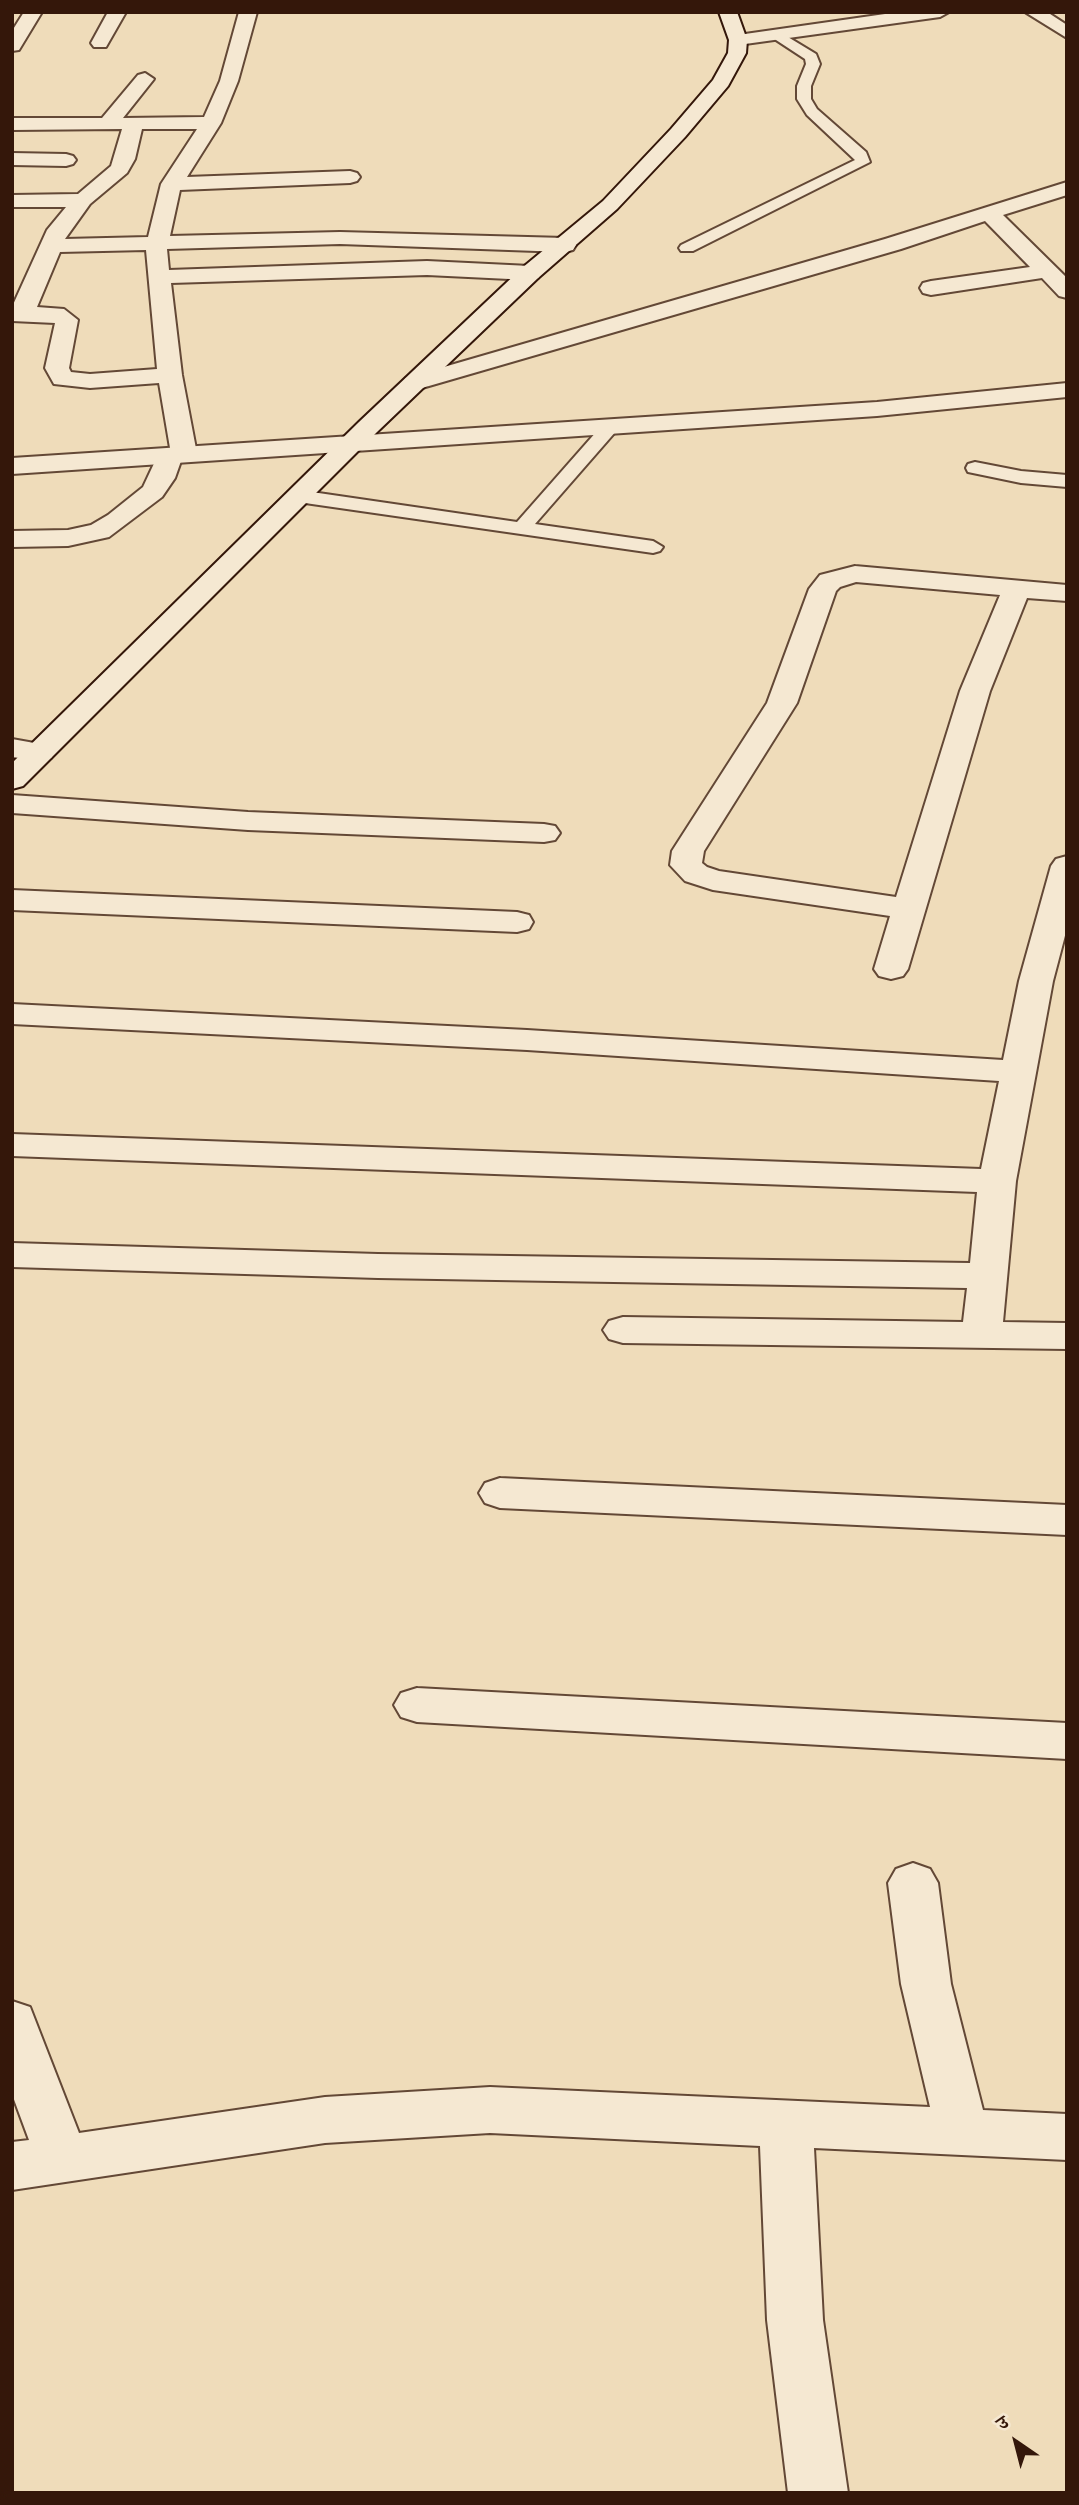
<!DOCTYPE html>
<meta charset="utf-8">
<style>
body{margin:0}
#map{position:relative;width:1079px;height:2505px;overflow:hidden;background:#efdcba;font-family:"Sorts Mill Goudy","Noto Serif Devanagari",serif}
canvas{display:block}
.frame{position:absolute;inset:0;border:14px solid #34170a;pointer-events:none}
.north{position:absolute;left:981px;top:2407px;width:70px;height:70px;-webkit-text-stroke:5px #f5e8d2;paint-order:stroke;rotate:325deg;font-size:19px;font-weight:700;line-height:28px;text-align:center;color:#34170a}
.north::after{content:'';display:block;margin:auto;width:24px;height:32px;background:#34170a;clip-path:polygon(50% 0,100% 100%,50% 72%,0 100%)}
</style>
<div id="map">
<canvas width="1079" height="2505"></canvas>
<div class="frame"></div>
<div class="north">उ</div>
</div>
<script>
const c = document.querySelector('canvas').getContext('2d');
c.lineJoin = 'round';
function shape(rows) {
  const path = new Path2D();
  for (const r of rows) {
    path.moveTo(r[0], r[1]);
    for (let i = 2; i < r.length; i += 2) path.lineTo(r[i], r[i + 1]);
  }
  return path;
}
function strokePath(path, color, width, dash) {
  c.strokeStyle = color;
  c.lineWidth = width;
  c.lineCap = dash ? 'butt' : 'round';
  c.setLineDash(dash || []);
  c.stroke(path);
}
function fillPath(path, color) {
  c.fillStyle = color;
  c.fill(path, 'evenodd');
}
const service = shape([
 [778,31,816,54,820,64,811,86,811,99,817,109,866,152,870,162,693,251,681,251,679,248,681,245,855,160,807,115,797,99,797,86,806,64,805,59,773,38,773,32,778,31],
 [611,421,620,426,617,430,535,524,653,541,663,547,660,551,653,553,298,502,289,496,298,490,517,522,605,422,611,421],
 [975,462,1021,471,1067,475,1067,487,1021,483,968,472,966,468,968,464,975,462]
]);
const minor = shape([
 [24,12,42,12,19,50,12,51,12,31,24,12],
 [108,12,126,12,106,47,94,47,91,43,108,12],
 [239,12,257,12,238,81,221,123,187,177,350,171,357,173,360,177,357,181,350,183,180,190,170,236,340,232,565,238,573,240,576,245,573,250,565,252,340,244,167,249,169,270,427,261,530,266,538,268,541,273,538,278,530,280,427,275,171,283,182,375,197,454,193,459,181,461,175,478,162,497,109,537,68,546,12,547,12,531,68,530,91,525,108,515,143,487,158,455,162,450,170,448,159,383,90,388,54,384,45,368,55,323,12,321,12,307,47,230,66,207,12,207,12,195,78,194,111,166,122,129,12,130,12,118,102,118,138,75,145,73,154,79,123,118,204,117,220,81,239,12],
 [142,129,197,129,161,184,148,237,65,239,90,204,127,173,135,159,142,129],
 [146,250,157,369,90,374,71,372,69,368,78,320,64,309,37,307,60,252,146,250],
 [899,12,949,12,940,17,738,45,729,40,738,35,899,12],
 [1025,12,1047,12,1067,25,1067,38,1025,12],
 [12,153,66,154,73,156,76,160,73,164,66,166,12,165,12,153],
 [1067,182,1067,195,1003,215,1067,278,1067,298,1059,296,1042,278,931,295,923,293,920,288,923,283,931,281,1030,267,985,221,901,249,422,388,414,390,406,388,402,383,406,378,885,239,1067,182],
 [855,566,1067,585,1067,601,1027,598,990,691,908,969,903,976,891,979,879,976,874,969,890,916,713,890,685,881,670,865,672,851,767,703,809,589,820,575,855,566],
 [856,582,1000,595,960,691,896,897,719,871,707,867,702,863,704,851,797,703,836,591,840,587,856,582],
 [12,739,51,746,55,752,51,758,40,761,12,757,12,739],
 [12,795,248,812,544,824,555,826,560,833,555,840,544,842,248,830,12,813,12,795],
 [1067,856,1067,928,1053,981,1016,1181,1003,1322,1067,1323,1067,1349,623,1343,609,1339,603,1330,609,1321,623,1317,963,1322,967,1288,378,1278,12,1267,12,1243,378,1254,970,1263,977,1192,12,1156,12,1134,981,1169,999,1081,527,1050,12,1024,12,1004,527,1030,1003,1060,1019,981,1051,866,1056,859,1067,856],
 [12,890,517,912,529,915,533,922,529,929,517,932,12,910,12,890],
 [500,1478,1067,1505,1067,1535,500,1508,485,1503,479,1493,485,1483,500,1478],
 [417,1688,1067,1723,1067,1759,417,1722,401,1717,394,1705,401,1693,417,1688],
 [913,1863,930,1869,938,1883,951,1984,983,2110,1067,2114,1067,2160,814,2148,823,2320,848,2493,788,2493,767,2320,760,2146,490,2133,325,2143,12,2190,12,2142,29,2140,12,2094,12,2001,30,2007,79,2133,325,2097,490,2087,930,2107,901,1984,888,1883,896,1869,913,1863]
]);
const tertiary = shape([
 [1067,383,1067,397,877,416,12,474,12,458,877,402,1067,383]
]);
const secondary = shape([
 [719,12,737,12,747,40,746,53,728,86,685,137,617,209,538,278,377,432,23,786,12,789,12,763,359,422,522,268,603,201,671,129,713,80,728,53,729,40,719,12]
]);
strokePath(service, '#634836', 4);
strokePath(minor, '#634836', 4);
strokePath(tertiary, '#634836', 4);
strokePath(secondary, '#34170a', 4);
fillPath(service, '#f5e8d2');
fillPath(minor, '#f5e8d2');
fillPath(tertiary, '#f5e8d2');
fillPath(secondary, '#f5e8d2');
</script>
